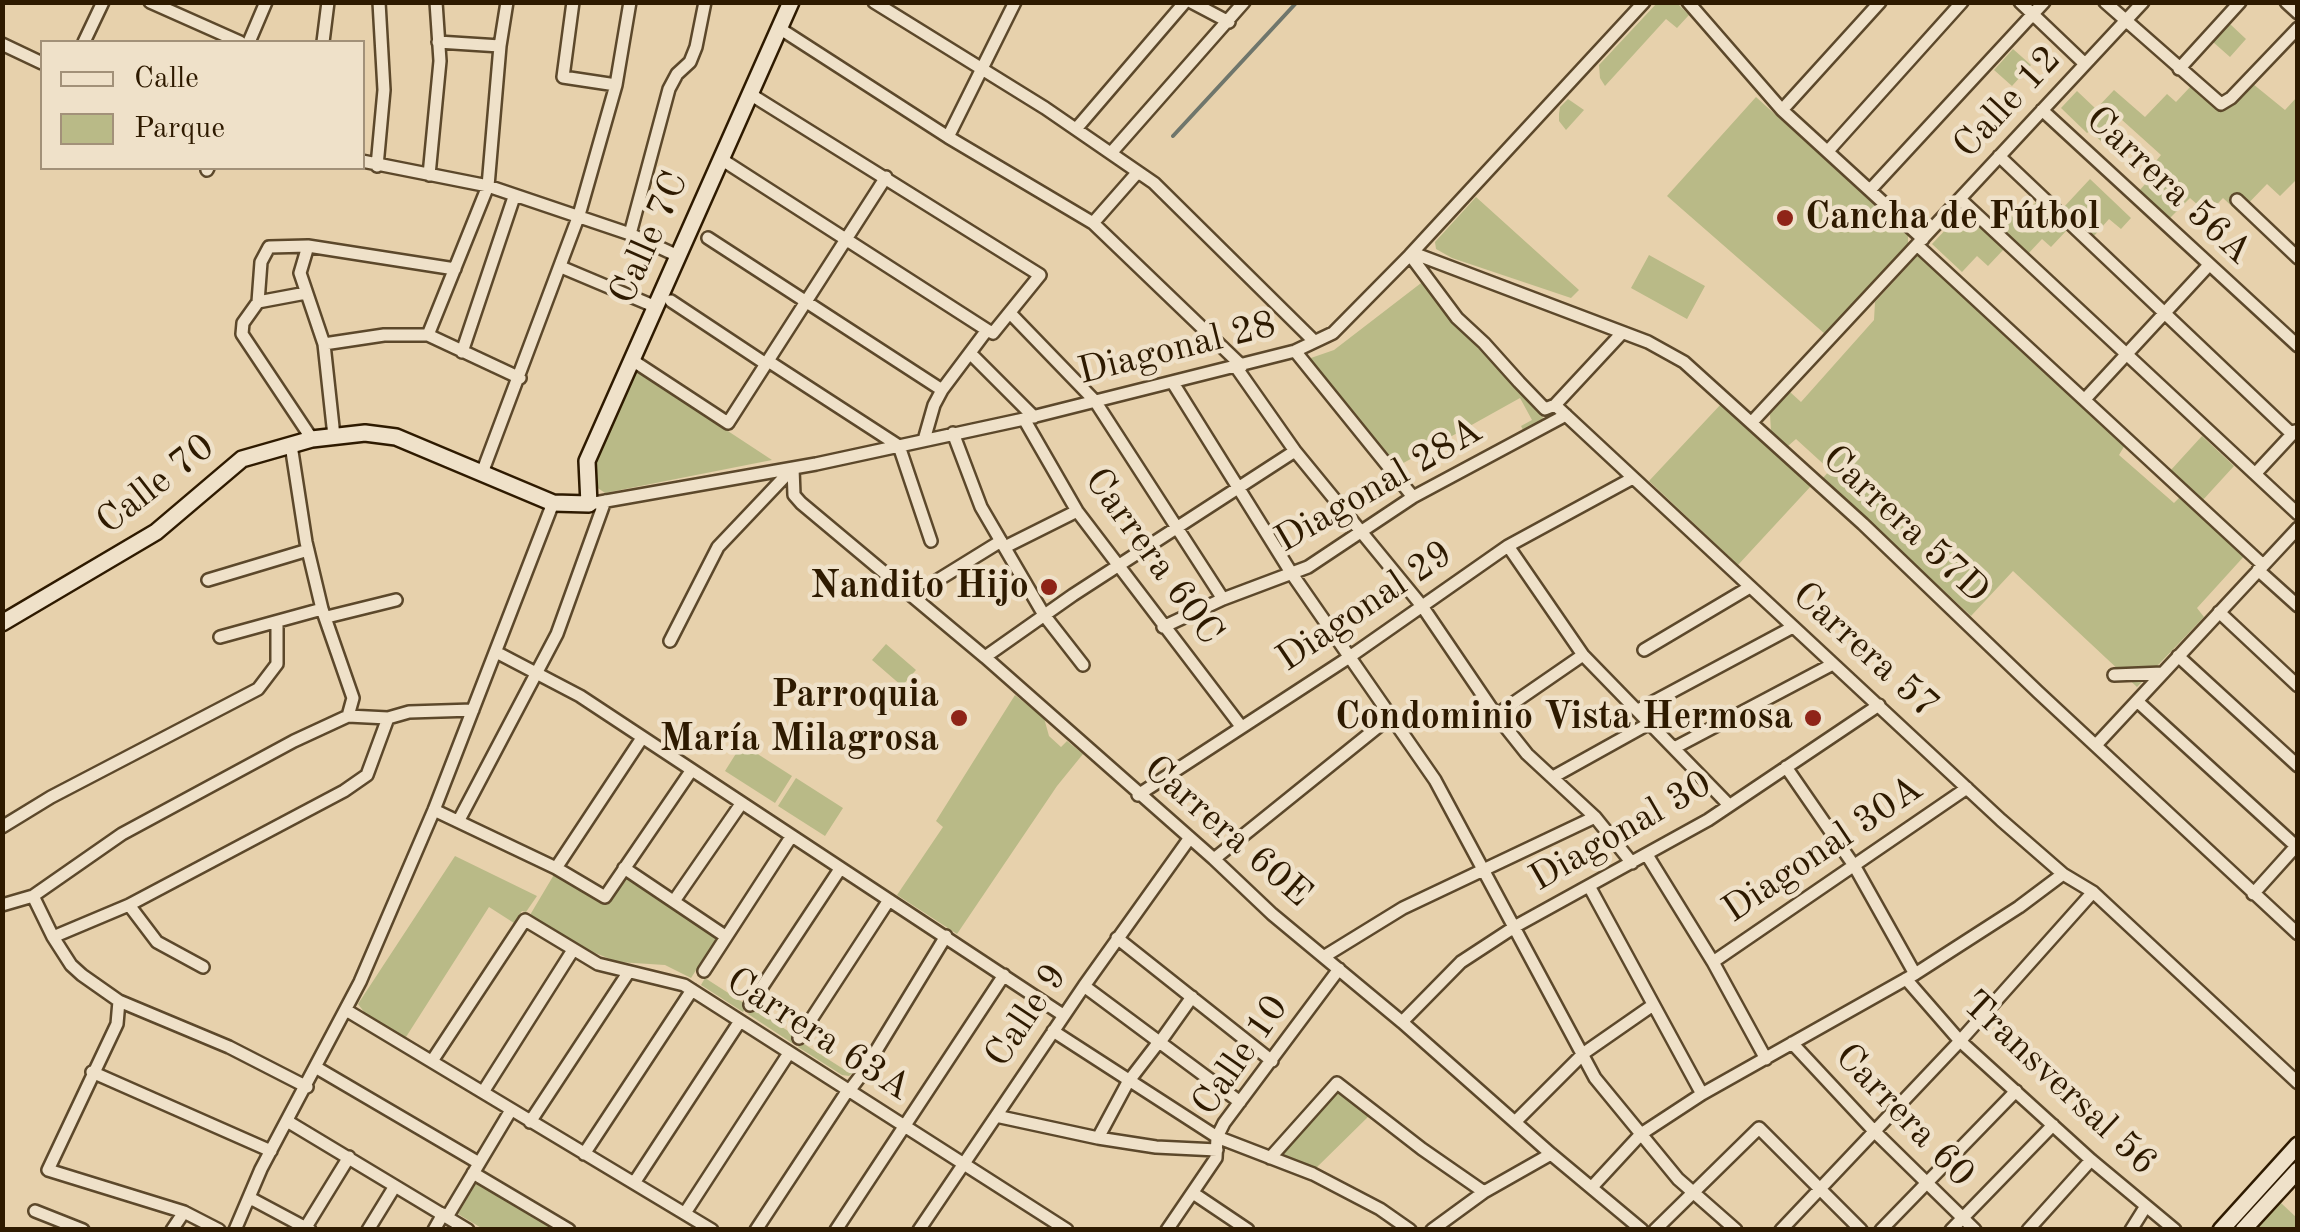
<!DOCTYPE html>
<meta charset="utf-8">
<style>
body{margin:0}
#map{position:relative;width:2300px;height:1232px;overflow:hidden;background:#e7d1ac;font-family:"Old Standard TT",serif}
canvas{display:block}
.frame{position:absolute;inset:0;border:5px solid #2e1a00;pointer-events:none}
.legend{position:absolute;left:40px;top:40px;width:325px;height:130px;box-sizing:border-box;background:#efe1c9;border:2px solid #a29179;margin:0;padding:12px 18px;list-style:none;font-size:30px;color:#2e1a00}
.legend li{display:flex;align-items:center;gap:20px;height:50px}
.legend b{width:50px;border:2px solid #a29179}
</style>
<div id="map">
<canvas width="2300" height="1232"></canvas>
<div class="frame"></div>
<ul class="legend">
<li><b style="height:12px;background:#efe1c9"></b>Calle</li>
<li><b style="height:28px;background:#b9ba87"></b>Parque</li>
</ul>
</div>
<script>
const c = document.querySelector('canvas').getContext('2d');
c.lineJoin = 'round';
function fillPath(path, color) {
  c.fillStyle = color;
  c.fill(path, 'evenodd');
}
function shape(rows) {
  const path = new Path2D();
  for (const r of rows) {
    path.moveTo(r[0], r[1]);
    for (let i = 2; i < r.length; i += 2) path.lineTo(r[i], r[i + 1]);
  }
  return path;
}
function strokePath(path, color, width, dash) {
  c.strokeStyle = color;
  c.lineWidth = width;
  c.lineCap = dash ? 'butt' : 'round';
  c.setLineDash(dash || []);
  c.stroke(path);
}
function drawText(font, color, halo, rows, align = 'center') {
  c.font = font + ' "Old Standard TT",serif';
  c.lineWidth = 9;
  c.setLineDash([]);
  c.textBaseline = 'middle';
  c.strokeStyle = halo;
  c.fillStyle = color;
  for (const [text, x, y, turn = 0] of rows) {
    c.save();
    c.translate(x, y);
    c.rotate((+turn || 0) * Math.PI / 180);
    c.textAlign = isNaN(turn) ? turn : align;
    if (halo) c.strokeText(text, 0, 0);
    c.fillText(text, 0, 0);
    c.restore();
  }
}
fillPath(shape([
 [1657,3,1677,3,1689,15,1677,28,1666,19,1605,86,1600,78,1599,65],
 [2230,24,2246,39,2230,57,2213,42],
 [2013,49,2031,65,2012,86,1994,70],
 [2253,84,2285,110,2297,97,2297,183,2295,181,2280,196,2267,184,2239,213,2223,198,2208,214,2190,198,2170,218,2139,191,2146,183,2142,178,2161,155,2121,119,2101,141,2090,131,2087,133,2061,108,2077,91,2096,109,2114,90,2145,117,2167,94,2176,102,2191,86,2202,98,2223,108],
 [1756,97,1908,235,1908,244,1899,254,1825,334,1667,196],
 [1568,99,1584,110,1566,130,1559,121,1559,114,1560,107],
 [2090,179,2131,218,2121,229,2109,219,2094,236,2063,208],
 [1476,197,1579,290,1571,298,1452,258,1436,249,1435,242],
 [2037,201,2067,230,2051,247,2042,239,2027,255,1988,218,2003,202,2008,207,2005,210,2017,221],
 [1964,210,2004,249,1988,266,1977,256,1962,272,1932,244],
 [1920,253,2125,445,2119,455,2174,503,2182,495,2247,553,2197,608,2204,617,2137,687,2013,571,1971,616,1823,478,1830,470,1796,439,1788,446,1771,431,1770,414,1790,392,1801,402,1874,320,1875,302],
 [1649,255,1705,286,1687,319,1631,288],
 [1425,280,1463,332,1544,419,1523,430,1521,426,1532,420,1520,398,1398,466,1308,359,1334,350],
 [635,370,772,460,605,493,595,486,595,462],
 [1722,403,1811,486,1738,565,1649,481],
 [2202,436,2234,466,2202,501,2170,471],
 [886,644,916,670,902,686,872,660],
 [1015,695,1044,718,1049,736,1061,747,1067,741,1083,754,1057,786,957,934,897,895,943,827,936,821],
 [742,744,792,776,775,803,725,771],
 [796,778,843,808,825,836,778,806],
 [455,856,537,896,526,912,522,911,514,923,489,907,406,1037,368,1017,358,1004],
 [555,873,603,902,610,900,628,878,718,936,691,978,665,965,618,962,590,951,530,915],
 [705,978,747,1005,743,1012,701,985],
 [752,1008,796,1036,792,1043,748,1014],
 [801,1042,845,1070,857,1069,849,1076,842,1075,798,1047],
 [1337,1086,1372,1113,1313,1171,1287,1158,1274,1156],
 [478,1180,558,1230,483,1229,458,1214],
 [2281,1203,2297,1218,2297,1229,2257,1229]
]), '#b9ba87');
strokePath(shape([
 [1173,136,1297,2]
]), '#6f766c', 4);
const street = shape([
 [150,2,240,42],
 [573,2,563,77,616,85],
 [874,2,1045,108,1154,183,1314,341],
 [1191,2,1229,22],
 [1688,2,1782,110,1923,239],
 [2020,2,2085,64],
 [2105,2,2221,104,2231,98,2298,28],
 [2286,2,2298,13],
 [779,28,948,137,1093,223,1242,366],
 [84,42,103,2],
 [249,42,266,2],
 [323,42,328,2],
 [438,42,500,46],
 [2,44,42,63],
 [2179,69,2240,2],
 [750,94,1040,275,993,333,987,330,942,390,934,405,924,440],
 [1782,110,1880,2],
 [2042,110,2298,346],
 [1076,129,1185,2],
 [948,137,1015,2],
 [1828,151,1962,2],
 [1111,153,1244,2],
 [1999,156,2292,434],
 [721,159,987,330],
 [362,161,488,186,630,234,678,256],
 [377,166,384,90,379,2],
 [207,170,208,168],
 [429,175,440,61,436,2],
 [1871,189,2044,2],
 [1960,199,2298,514],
 [2237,200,2298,258],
 [1093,223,1137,173],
 [630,234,669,89,677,74,690,62,696,47,705,2],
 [708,238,942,390],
 [1917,245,2263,565],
 [308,246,300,273,324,344,334,436],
 [1413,253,1648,342,1684,362,1863,524,2038,692,2298,934],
 [1410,255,1457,318,1484,343,1519,382,1545,409,1555,405],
 [561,267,656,307],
 [306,293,258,302,243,323,242,334,312,439],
 [671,301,766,364],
 [258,302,261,262,269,247,308,246,455,269],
 [1010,313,1095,401,1223,599],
 [428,335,488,186,500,46,507,2],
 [324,344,384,335,428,335,520,378],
 [1295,351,1413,497],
 [462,352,514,197],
 [971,354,1034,417],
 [632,360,728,423,886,177],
 [768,361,899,446,931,541],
 [1236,367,1295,451,1422,606,1496,715,1527,754,1595,817,1632,863],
 [1173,383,1292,574,1435,780,1595,1078,1678,1179,1736,1230],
 [2086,398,2209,265],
 [1555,405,2001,820,2063,874,2093,892,2298,1083],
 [1555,405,1622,333],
 [1024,419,1077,511,1240,725],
 [1752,422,2143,2],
 [953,433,981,507,1044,615,1083,665],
 [291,445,306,542,322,609,353,698,348,716],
 [793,468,794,495,801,503,985,657,1214,859,1272,914,1402,1022,1551,1154,1642,1230],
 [482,473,579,215,616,85,630,2],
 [2255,474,2295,431],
 [589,504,816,464,1024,419,1295,351,1333,333,1410,255,1644,2],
 [1508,546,1583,655,1729,805],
 [1005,547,1077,511],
 [2258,570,2298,606],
 [208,580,308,550],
 [912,596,1001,541],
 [2219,612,2298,686],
 [327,617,396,600],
 [1163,627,1223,599,1308,567,1413,497,1566,415],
 [220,637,322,609],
 [670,641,718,547,793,468],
 [1644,650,1750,587],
 [496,652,580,696,1063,1015],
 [2178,656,2298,766],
 [985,657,1073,595,1295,451],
 [2114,675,2163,673],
 [2137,701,2298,848],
 [1638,710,1793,627],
 [1496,715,1583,655],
 [2096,745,2298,528],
 [1676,747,1833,664],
 [1786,767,1855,867,1915,974],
 [1553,777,1650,723],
 [1138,795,1348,658,1508,546,1633,478],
 [434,810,556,868,605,897,691,771],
 [459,820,557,634,605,501],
 [2,827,51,797,258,689,277,664,277,623],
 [1647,855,1713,962,1766,1059],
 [1214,859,1389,718],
 [556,868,642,738],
 [624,868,725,936],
 [1589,886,1702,1094],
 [2253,894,2298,844],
 [33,896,53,937,71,965,82,975,119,1001,229,1047,307,1087],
 [674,901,741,804],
 [2,905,33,896,122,834,294,741,348,716,388,718,409,712,473,710],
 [129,905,157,942,203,967],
 [53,937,129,905,344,791,367,775,388,718],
 [1117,938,1272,1061],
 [1325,956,1403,908,1595,817],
 [1713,962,1967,788],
 [704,971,791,837],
 [1906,979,1960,1041,2091,1160,2175,1230],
 [1084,986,1240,1102],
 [119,1001,117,1024,48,1170,184,1212,219,1230],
 [750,1005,840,869],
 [346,1010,712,1230],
 [1402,1022,1461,962,1516,926,1708,820,1879,705],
 [1053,1031,1217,1137,1313,1174,1380,1209,1410,1230],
 [799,1038,889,900],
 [1160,1042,1192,997],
 [1792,1043,1875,1132,1975,1230],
 [432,1061,525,920,598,964,684,985,1067,1230],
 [317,1068,479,1163],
 [92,1072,271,1151],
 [849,1091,862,1074,946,936],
 [483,1092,573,950],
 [996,1116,1098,1138,1156,1147,1217,1150],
 [287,1121,468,1230],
 [1516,1121,1584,1053,1653,1005],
 [530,1122,628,973],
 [1098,1138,1128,1082,1158,1043],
 [584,1154,692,990],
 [1270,1158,1337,1083,1422,1149,1484,1192],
 [473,1173,569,1230],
 [634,1183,740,1021],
 [1592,1187,1641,1134,1702,1094,1915,974,2019,907,2063,874],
 [1193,1193,1248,1230],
 [250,1198,310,1230],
 [35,1211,83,1230],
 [685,1213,789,1053],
 [447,1217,511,1110],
 [306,1227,349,1157],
 [172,1230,184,1212],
 [235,1230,261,1169,360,982,434,810,553,503],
 [368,1230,395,1186],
 [434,1230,443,1214],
 [756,1230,848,1090],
 [836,1230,1004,975],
 [919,1230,1084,986,1189,839],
 [1167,1230,1216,1158,1217,1137,1224,1123,1339,969],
 [1432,1230,1484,1192,1551,1154],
 [1655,1230,1759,1128,1861,1230],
 [1781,1230,1960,1041,2093,892],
 [1881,1230,2016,1091],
 [1951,1230,2053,1125],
 [2028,1230,2091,1160],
 [2131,1230,2146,1206]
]);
const secondary = shape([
 [2,623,156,532,242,459,312,439,365,433,396,437,553,503,589,504,587,461,791,2],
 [2221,1230,2298,1145],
 [2243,1230,2298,1170]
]);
strokePath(street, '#5c482b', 16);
strokePath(secondary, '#2e1a00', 20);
strokePath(street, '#efe1c9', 11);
strokePath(secondary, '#efe1c9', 15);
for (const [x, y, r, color] of [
 [1785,218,10,"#8f2418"],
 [1049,587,10,"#8f2418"],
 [959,718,10,"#8f2418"],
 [1813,718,10,"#8f2418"]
]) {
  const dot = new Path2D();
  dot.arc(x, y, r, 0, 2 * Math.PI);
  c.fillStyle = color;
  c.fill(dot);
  strokePath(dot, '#efe1c9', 4);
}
drawText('38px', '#2e1a00', '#efe1c9', [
 ["Calle 12",2008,103,-47],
 ["Carrera 56A",2168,186,43],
 ["Calle 7C",650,238,-66],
 ["Diagonal 28",1177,349,-14],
 ["Calle 70",156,485,-38],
 ["Diagonal 28A",1379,486,-30],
 ["Carrera 57D",1905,525,43],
 ["Carrera 60C",1153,557,54],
 ["Diagonal 29",1365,607,-34],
 ["Carrera 57",1865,651,42],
 ["Carrera 60E",1227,832,41],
 ["Diagonal 30",1621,832,-30],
 ["Diagonal 30A",1823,850,-34],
 ["Calle 9",1027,1016,-56],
 ["Carrera 63A",818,1035,33],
 ["Calle 10",1241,1056,-55],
 ["Transversal 56",2059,1084,43],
 ["Carrera 60",1904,1116,46]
]);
drawText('bold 38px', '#2e1a00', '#efe1c9', [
 ["Cancha de Fútbol",1805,218,"left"],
 ["Nandito Hijo",1029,587],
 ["Parroquia",939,696],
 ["María Milagrosa",939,740],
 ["Condominio Vista Hermosa",1793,718]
], 'right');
</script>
